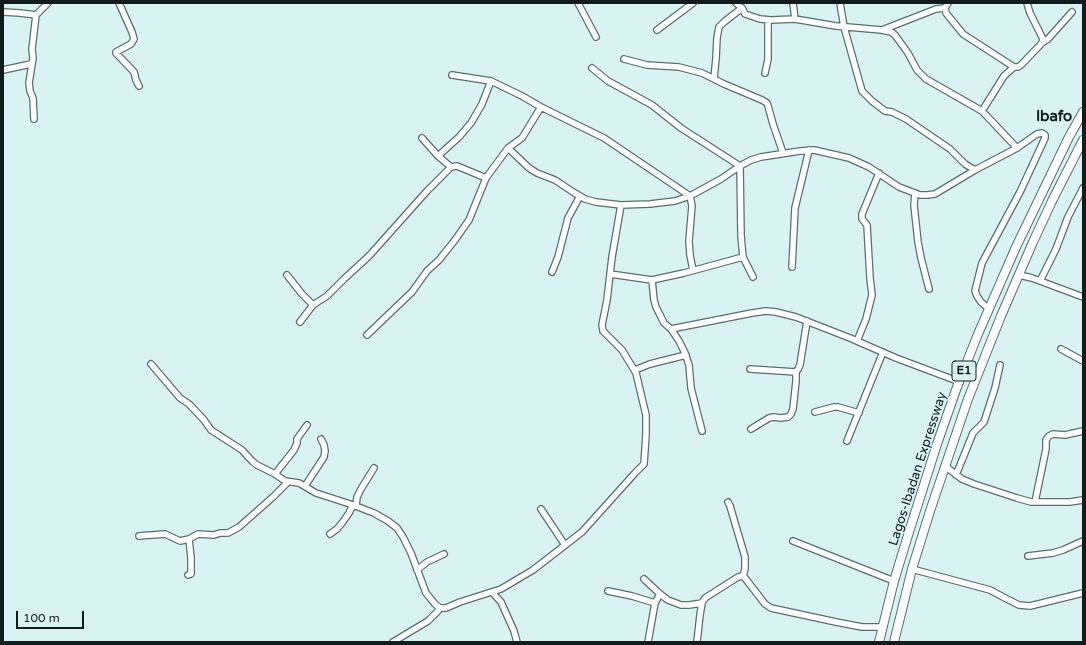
<!DOCTYPE html>
<style>
body{margin:0}
#map{position:relative;width:1086px;height:645px;overflow:hidden;background:#d9f3f3;font-family:"Varela Round",sans-serif}
canvas{display:block}
.frame{position:absolute;inset:0;border:4px solid #121b1b;pointer-events:none}
.scale{position:absolute;left:16px;top:611px;width:68px;height:18px;box-sizing:border-box;border:2px solid #121b1b;border-top:0;padding-left:5px;font-size:12px;line-height:14px;white-space:nowrap;color:#121b1b;-webkit-text-stroke:3px #d9f3f3;paint-order:stroke}
</style>
<div id="map">
<canvas width="1086" height="645"></canvas>
<div class="frame"></div>
<div class="scale">100 m</div>
</div>
<script>
const c = document.querySelector('canvas').getContext('2d');
c.lineJoin = 'round';
function shape(rows) {
  const path = new Path2D();
  for (const r of rows) {
    path.moveTo(r[0], r[1]);
    for (let i = 2; i < r.length; i += 2) path.lineTo(r[i], r[i + 1]);
  }
  return path;
}
function strokePath(path, color, width, dash) {
  c.strokeStyle = color;
  c.lineWidth = width;
  c.lineCap = dash ? 'butt' : 'round';
  c.setLineDash(dash || []);
  c.stroke(path);
}
function drawText(font, color, halo, rows, align = 'center') {
  c.font = font + ' "Varela Round",sans-serif';
  c.lineWidth = 3;
  c.setLineDash([]);
  c.textBaseline = 'middle';
  c.strokeStyle = halo;
  c.fillStyle = color;
  for (const [text, x, y, turn = 0] of rows) {
    c.save();
    c.translate(x, y);
    c.rotate((+turn || 0) * Math.PI / 180);
    c.textAlign = isNaN(turn) ? turn : align;
    if (halo) c.strokeText(text, 0, 0);
    c.fillText(text, 0, 0);
    c.restore();
  }
}
const minor = shape([
 [119,3,132,32,134,39,131,44,116,52,116,53,134,72,136,80,139,86],
 [578,3,596,37],
 [736,3,742,8,745,14,760,19,771,20,795,19,836,26,882,30,891,32,895,35,908,53,917,70,926,79,982,111,1017,148],
 [793,3,795,19],
 [840,3,844,27,862,91,872,101,885,111,892,112,906,119,950,149,965,164,975,170],
 [948,3,945,8,946,13,963,34,1014,67],
 [3,12,20,13,36,15],
 [657,30,693,3],
 [882,30,936,9,945,8],
 [1042,43,1048,39,1072,12],
 [624,59,647,65,679,67,702,73,724,84,762,100,767,103,768,106,773,124,783,153],
 [592,68,608,81,652,105,681,128,740,166],
 [3,70,31,64],
 [765,73,768,59,768,20],
 [452,75,491,81,522,96,541,107,604,138,690,196,692,206,689,241,690,255,693,270],
 [714,79,716,58,717,38,719,27,724,22,742,8],
 [982,111,1004,76,1014,67,1018,67,1021,65,1042,43,1043,39,1030,13,1027,3],
 [34,119,33,98,30,91,29,83,33,58,32,49,36,15,48,3],
 [422,138,438,156,451,167],
 [508,148,529,168,537,173,555,180,573,192,585,199,596,202,621,205,650,204,675,201,690,196,721,179,740,166,751,160,761,157,800,151,814,150,849,158,869,167,899,187,920,195,927,195,935,194,975,170,1017,148,1037,134,1042,133,1045,135,1045,138,1020,192,982,263,975,291,977,296,981,302,989,309],
 [438,156,459,137,471,123,482,104,491,81],
 [740,166,741,235,742,247,743,257,753,277],
 [915,193,914,205,918,242,921,258,929,289],
 [792,267,795,208,809,150],
 [552,272,558,257,568,218,580,196],
 [610,274,652,280,684,273,743,257],
 [287,275,302,294,313,305],
 [1019,275,1032,278,1083,297],
 [652,280,654,300,656,307,664,323,671,329,679,341,685,353,689,365,691,388,702,431],
 [1040,281,1056,249,1068,217,1083,188],
 [300,322,313,305,327,296,344,279,369,256,427,191,451,167,457,166,486,178],
 [671,329,752,313,766,311,776,312,796,317,850,338,896,358,960,382],
 [367,335,412,292,427,271,439,260,455,240,469,220,486,178,508,148,522,138,541,107],
 [857,341,866,319,872,295,870,278,867,225,862,219,862,214,879,173],
 [1061,349,1083,361],
 [151,364,180,398,189,404,204,420,211,430,242,450,252,461,257,465,275,474,285,481,299,483,316,493,353,505,374,513,388,521,397,528,403,537,411,553,426,593,435,604,440,608,446,608,460,602,501,589,533,570,582,532,635,473,644,464,646,434,646,415,636,373,622,350,603,331,602,325,607,300,612,257,621,205],
 [750,369,796,372,798,369,800,365,807,321],
 [635,370,650,364,686,355],
 [815,412,834,407,838,407,859,413],
 [751,429,769,418,774,417,781,418,788,417,791,414,793,409,796,381,796,372],
 [847,441,883,352],
 [945,466,962,479,974,484,1017,498,1031,502,1070,502,1083,500],
 [275,474,294,450,297,443,297,439,307,425],
 [956,475,973,433,984,422,995,388,1000,365],
 [305,486,324,457,325,451,324,445,321,439],
 [728,502,730,506,745,557,745,569,743,576],
 [1035,502,1046,449,1046,440,1049,436,1053,434,1065,435,1083,431],
 [356,506,357,497,361,489,374,468],
 [541,509,565,545],
 [330,534,337,529,342,523,349,513,353,505],
 [139,536,165,534,180,541,189,539,198,534,214,535,220,533,228,533,239,527,273,497,288,482],
 [793,541,894,581],
 [1028,556,1053,553,1063,550,1083,541],
 [912,569,990,590,1005,598,1019,605,1030,606,1083,593],
 [417,570,427,562,444,554],
 [188,575,191,574,191,558,189,539],
 [743,576,745,578,765,604,771,608,836,622,862,627,882,627],
 [644,579,660,594,668,600,681,605,689,605,702,603],
 [608,591,632,596,655,603],
 [492,592,501,602,514,631,517,642],
 [393,642,428,621,437,612,440,608],
 [648,642,655,603,660,594],
 [697,642,700,615,702,603,705,598,738,577,743,576]
]);
const highway = shape([
 [879,642,894,581,909,532,937,444,957,387,978,334,1016,247,1069,137,1083,112],
 [894,642,912,569,930,511,968,399,1001,316,1033,242,1052,201,1083,140]
]);
strokePath(minor, '#586f6f', 8);
strokePath(highway, '#586f6f', 10);
strokePath(minor, '#fff', 5.5);
strokePath(highway, '#fff', 8);
for (const [x, y, w] of [
 [964,371,24]
]) {
  const box = new Path2D();
  box.roundRect(x - w / 2, y - 10, w, 20, 3);
  c.fillStyle = '#d9f3f3';
  c.fill(box);
  strokePath(box, '#121b1b', 1);
}
drawText('bold 12px', '#121b1b', null, [
 ["E1",964,371]
]);
drawText('13px', '#121b1b', '#d9f3f3', [
 ["Lagos-Ibadan Expressway",918,469,-72]
]);
drawText('bold 15px', '#121b1b', '#d9f3f3', [
 ["Ibafo",1054,117]
]);
</script>
